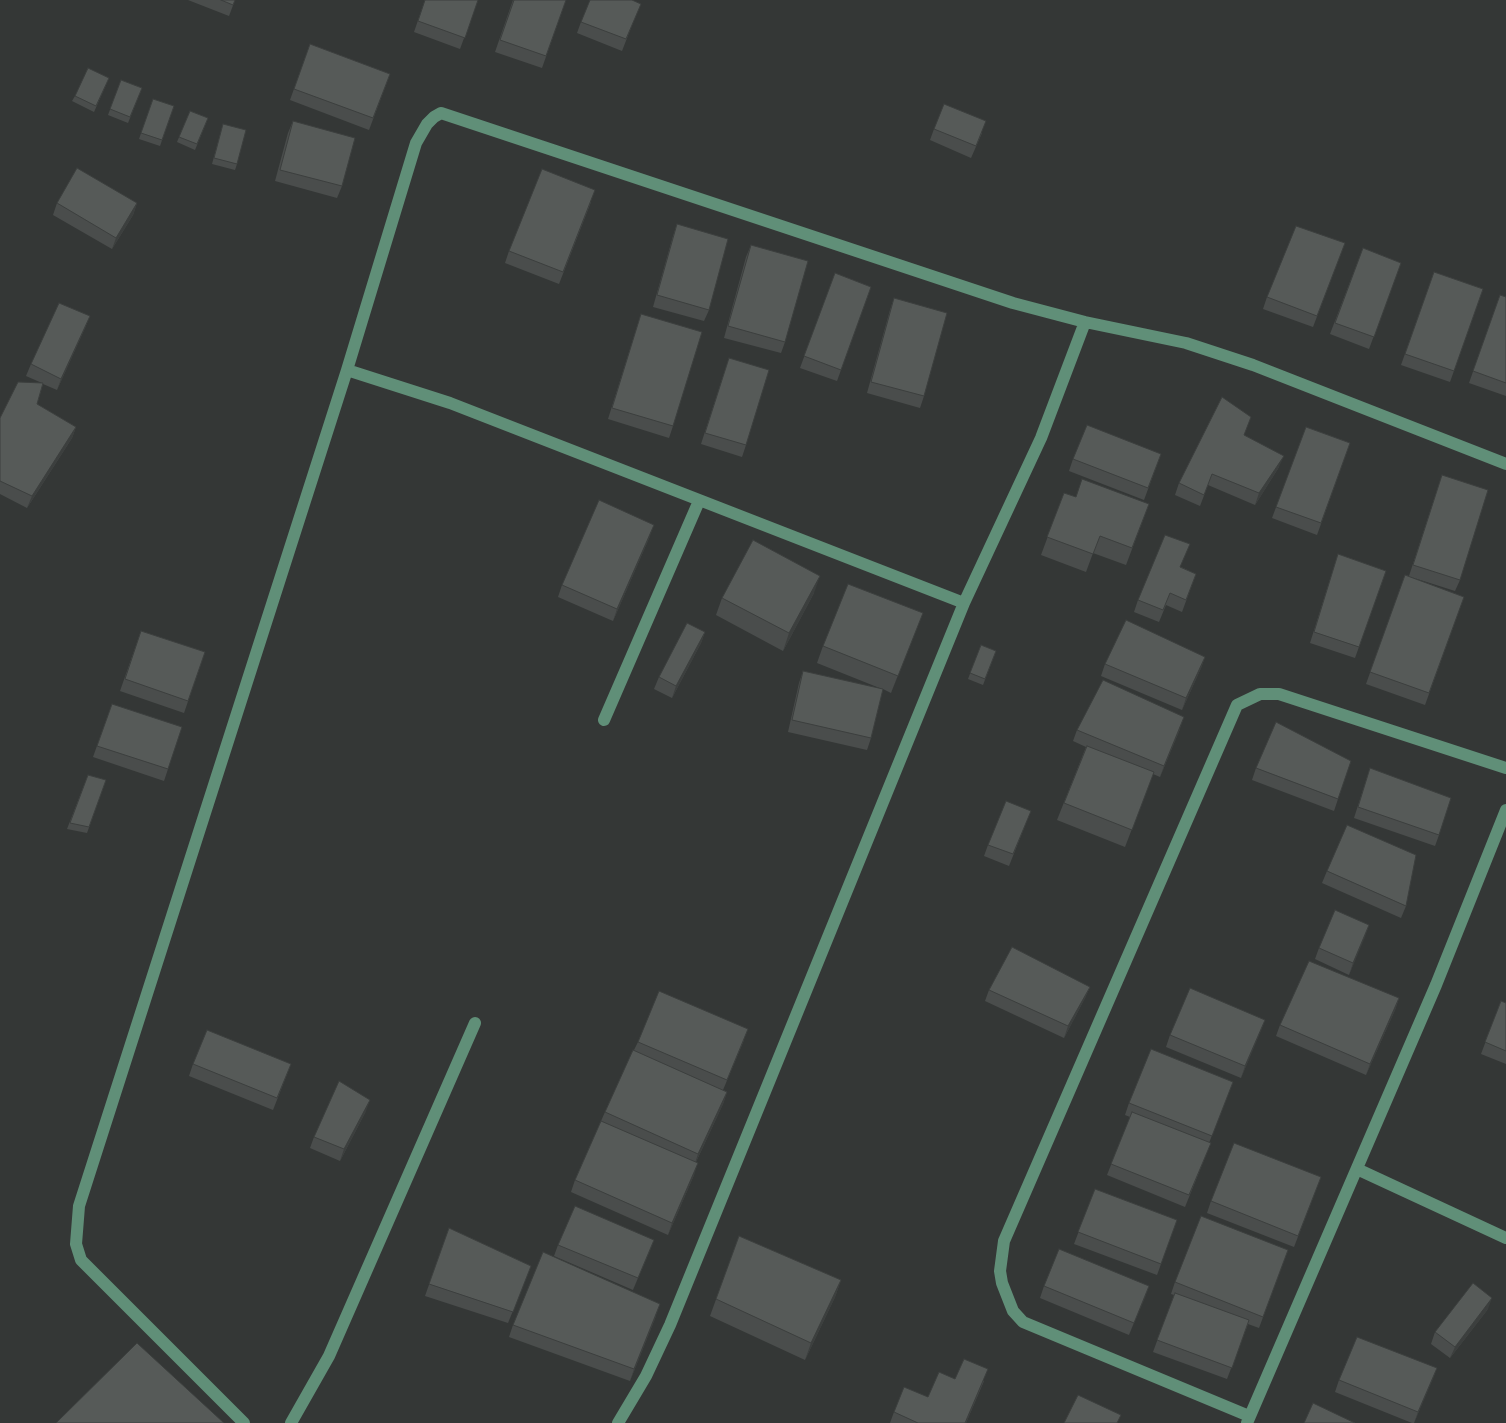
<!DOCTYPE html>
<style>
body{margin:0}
canvas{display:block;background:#343736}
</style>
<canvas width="1506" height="1423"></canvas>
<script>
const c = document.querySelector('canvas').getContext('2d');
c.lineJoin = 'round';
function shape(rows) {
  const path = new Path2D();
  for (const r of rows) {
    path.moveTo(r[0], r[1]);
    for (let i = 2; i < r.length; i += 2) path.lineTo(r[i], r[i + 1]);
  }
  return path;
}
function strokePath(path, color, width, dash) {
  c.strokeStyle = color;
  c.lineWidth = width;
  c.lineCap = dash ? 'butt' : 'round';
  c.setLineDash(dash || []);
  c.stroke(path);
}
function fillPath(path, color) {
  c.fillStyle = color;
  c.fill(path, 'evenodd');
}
strokePath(shape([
 [347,370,450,403,964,603],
 [604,720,699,501],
 [1357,1169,1506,1238],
 [1249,1416,1023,1322,1013,1311,1002,1283,1000,1271,1004,1241,1237,705,1260,694,1279,694,1506,768],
 [244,1423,81,1260,76,1244,79,1206,347,370,416,143,427,124,434,117,441,113,1013,303,1085,322,1186,343,1253,365,1506,464],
 [291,1423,329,1356,475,1023],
 [618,1423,646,1376,670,1325,964,603,1041,438,1085,322],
 [1247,1423,1436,985,1506,810]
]), '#608f78', 12);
fillPath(shape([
 [188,0,235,0,229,16],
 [425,0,478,0,460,49,414,32],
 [513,0,566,0,542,68,495,52],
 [636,15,622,51,577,33,581,22],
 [310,44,390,74,369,130,290,100],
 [109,78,94,112,72,101,75,96],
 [121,80,142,88,128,123,108,115],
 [153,99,174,106,160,146,139,139],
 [190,111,208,118,195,150,177,142],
 [293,121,342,186,337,198,275,181,288,133],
 [223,124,237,164,235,170,212,164],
 [934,129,982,133,971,158,930,140],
 [591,202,559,284,505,263,509,251],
 [57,203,137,203,133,215,112,249,53,215],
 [677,224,709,310,704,321,653,307,673,236],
 [1345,243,1313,327,1263,309,1267,297],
 [751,245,785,342,781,353,724,338,746,257],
 [1363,248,1401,263,1369,349,1330,334],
 [1434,272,1483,289,1450,382,1401,365],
 [835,273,871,287,837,381,800,368],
 [1500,295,1506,297,1506,396,1469,383],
 [894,298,924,396,920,408,867,393,890,310],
 [641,314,673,426,669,438,608,419],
 [90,316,85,328,57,390,43,384,37,404,76,427,72,438,27,508,0,494,0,418,42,383,26,376,31,364],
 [729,358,746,445,742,457,701,444],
 [1306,427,1350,443,1317,535,1272,518],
 [1244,435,1279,467,1255,505,1208,485,1200,506,1175,495,1179,483],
 [1161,454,1144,500,1069,471,1073,459],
 [1442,475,1460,580,1455,591,1411,577,1464,597,1425,705,1366,684,1405,575,1409,576],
 [1064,493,1076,497,1149,504,1126,565,1093,553,1086,572,1041,555],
 [650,536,613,621,558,597,562,585],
 [1338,554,1386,571,1355,658,1310,643],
 [1181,567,1196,574,1182,612,1166,605,1159,622,1134,612,1138,600],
 [814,593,783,651,716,615,722,598],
 [916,630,891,693,883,689,871,738,867,750,788,732,799,683,803,671,882,689,817,663,823,646],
 [141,631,205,652,184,713,120,691],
 [705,632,701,643,672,698,654,689,659,677],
 [981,645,996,651,983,685,968,679],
 [1205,657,1201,668,1182,710,1101,676,1105,664],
 [112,704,168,769,164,781,93,757],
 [1180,729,1160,777,1153,774,1125,847,1057,820,1086,747,1073,741,1077,730],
 [1256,768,1338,799,1334,811,1252,780],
 [1370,768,1439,835,1435,846,1354,818],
 [88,775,106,780,87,833,67,829],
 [1026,823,1009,866,984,856,988,845],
 [1327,871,1406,906,1401,918,1322,883],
 [1369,925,1349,975,1315,959,1319,948],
 [1090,987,1085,998,1064,1038,985,1001,989,990],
 [1399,998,1395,1010,1366,1075,1276,1036,1280,1025],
 [1501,1001,1506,1003,1506,1064,1481,1054],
 [1265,1020,1241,1078,1166,1047,1170,1035],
 [744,1040,723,1090,727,1092,723,1104,696,1162,694,1175,668,1235,571,1192,575,1180,605,1112,634,1050,638,1042],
 [193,1064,291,1064,273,1110,189,1076],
 [1233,1082,1209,1143,1206,1155,1185,1207,1107,1175,1130,1117,1125,1115,1129,1103],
 [366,1111,340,1161,310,1148,314,1137],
 [1321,1177,1294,1247,1207,1213,1211,1201],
 [1095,1189,1177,1220,1157,1275,1074,1244],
 [449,1228,531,1266,508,1323,425,1296],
 [739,1236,841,1280,835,1297,805,1360,710,1316],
 [654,1240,633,1290,554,1256,558,1245],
 [1288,1250,1259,1328,1248,1324,1227,1379,1153,1352,1174,1295,1171,1294,1175,1282],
 [1044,1286,1149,1286,1129,1335,1040,1298],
 [1488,1309,1450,1358,1431,1344,1435,1332],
 [656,1316,630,1381,509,1337,513,1325],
 [1437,1368,1414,1423,1412,1423,1335,1392,1339,1380],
 [955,1379,984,1381,966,1423,890,1423,894,1412,928,1397]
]), '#4a4d4c');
fillPath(shape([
 [137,203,133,215,112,249,116,238],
 [90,316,85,328,57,390,61,379],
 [76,427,72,438,27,508,32,496],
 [1284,456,1279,467,1255,505,1259,493],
 [654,525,650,536,613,621,617,609],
 [820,576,814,593,783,651,789,633],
 [923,613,916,630,891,693,898,676],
 [705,632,701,643,672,698,676,686],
 [1205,657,1201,668,1182,710,1186,698],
 [1184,717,1180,729,1160,777,1164,766],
 [1369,925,1365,937,1349,975,1353,963],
 [1090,987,1085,998,1064,1038,1068,1026],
 [1399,998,1395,1010,1366,1075,1370,1064],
 [1265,1020,1261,1031,1241,1078,1245,1066],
 [727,1092,723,1104,694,1166,698,1154],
 [370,1100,366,1111,340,1161,344,1149],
 [698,1163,694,1175,668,1235,672,1223],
 [654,1240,650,1251,633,1290,638,1278],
 [841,1280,835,1297,805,1360,811,1343],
 [1149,1286,1145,1298,1129,1335,1134,1323],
 [1492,1298,1488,1309,1450,1358,1455,1347],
 [660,1304,656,1316,630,1381,634,1369],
 [1437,1368,1433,1379,1414,1423,1418,1412],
 [988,1369,966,1423,965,1423]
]), '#3c3f3e');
const building = shape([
 [221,0,235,0,233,5,221,0],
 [425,0,478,0,465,38,418,21,425,0],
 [514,0,566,0,546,56,500,40,514,0],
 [590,0,632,0,641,4,626,39,581,22,590,0],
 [310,44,390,74,373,118,294,89,310,44],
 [88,68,109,78,96,106,75,96,88,68],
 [121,80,142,88,130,117,110,109,121,80],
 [153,99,174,106,162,140,141,133,153,99],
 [944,104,986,121,976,146,934,129,944,104],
 [190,111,208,118,197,144,179,137,190,111],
 [293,121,355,138,342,186,280,170,293,121],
 [223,124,246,130,237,164,214,158,223,124],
 [77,168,137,203,116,238,57,203,77,168],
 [542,169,595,190,563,272,509,251,542,169],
 [677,224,728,239,709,310,657,295,677,224],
 [1296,226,1345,243,1317,316,1267,297,1296,226],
 [751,245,808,261,785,342,728,326,751,245],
 [1363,248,1401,263,1374,337,1335,323,1363,248],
 [1434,272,1483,289,1454,371,1405,354,1434,272],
 [835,273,871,287,841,370,804,356,835,273],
 [1500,295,1506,297,1506,383,1473,371,1500,295],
 [894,298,947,313,924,396,871,382,894,298],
 [59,303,90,316,61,379,31,364,59,303],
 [641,314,702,332,673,426,612,408,641,314],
 [729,358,769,370,746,445,705,433,729,358],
 [18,382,43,383,37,404,76,427,32,496,0,481,0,418,18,382],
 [1222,397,1251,417,1244,435,1284,456,1259,493,1212,474,1204,495,1179,483,1222,397],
 [1087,425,1161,454,1148,488,1073,459,1087,425],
 [1306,427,1350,443,1321,523,1276,507,1306,427],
 [1442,475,1488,490,1460,580,1413,565,1442,475],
 [1082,479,1149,504,1132,548,1100,536,1093,554,1047,537,1064,493,1076,497,1082,479],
 [599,500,654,525,617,609,562,585,599,500],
 [1165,535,1190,544,1180,567,1196,574,1186,600,1170,593,1163,610,1138,600,1165,535],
 [753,540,820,576,789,633,722,598,753,540],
 [1338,554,1386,571,1359,647,1314,632,1338,554],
 [1405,575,1464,597,1429,693,1370,672,1405,575],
 [848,584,923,613,898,676,823,646,848,584],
 [1126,620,1205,657,1186,698,1105,664,1126,620],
 [687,623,705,632,676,686,659,677,687,623],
 [141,631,205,652,188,701,125,679,141,631],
 [981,645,996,651,985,679,970,673,981,645],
 [803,671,883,689,871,738,792,720,803,671],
 [1103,680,1184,717,1164,766,1077,730,1103,680],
 [112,704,182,727,168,769,97,746,112,704],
 [1276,722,1351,761,1338,799,1256,768,1276,722],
 [1087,746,1154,772,1132,830,1064,803,1087,746],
 [1370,768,1451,798,1439,835,1358,807,1370,768],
 [88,775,106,780,89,827,70,823,88,775],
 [1006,801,1031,811,1013,854,988,845,1006,801],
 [1347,825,1416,855,1406,906,1327,871,1347,825],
 [1335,910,1369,925,1353,963,1319,948,1335,910],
 [1012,947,1090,987,1068,1026,989,990,1012,947],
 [1309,961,1399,998,1370,1064,1280,1025,1309,961],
 [1190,988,1265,1020,1245,1066,1170,1035,1190,988],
 [659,991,748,1029,727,1080,638,1042,659,991],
 [1501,1001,1506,1003,1506,1051,1485,1042,1501,1001],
 [207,1030,291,1064,277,1098,193,1064,207,1030],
 [1151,1049,1233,1082,1212,1136,1129,1103,1151,1049],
 [633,1050,727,1092,698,1154,605,1112,633,1050],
 [339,1081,370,1100,344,1149,314,1137,339,1081],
 [1132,1112,1211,1143,1189,1195,1111,1164,1132,1112],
 [601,1121,698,1163,672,1223,575,1180,601,1121],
 [1234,1143,1321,1177,1298,1236,1211,1201,1234,1143],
 [1095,1189,1177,1220,1161,1264,1078,1232,1095,1189],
 [575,1206,654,1240,638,1278,558,1245,575,1206],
 [1201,1216,1288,1250,1263,1317,1175,1282,1201,1216],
 [449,1228,531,1266,513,1312,429,1284,449,1228],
 [739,1236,841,1280,811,1343,716,1299,739,1236],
 [1059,1249,1149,1286,1134,1323,1044,1286,1059,1249],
 [543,1252,660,1304,634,1369,513,1325,543,1252],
 [1473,1283,1492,1298,1455,1347,1435,1332,1473,1283],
 [1175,1293,1249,1320,1232,1368,1157,1340,1175,1293],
 [1357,1337,1437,1368,1418,1412,1339,1380,1357,1337],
 [137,1343,224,1423,56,1423,137,1343],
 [964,1359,988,1369,965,1423,918,1423,894,1412,904,1387,928,1397,939,1372,955,1379,964,1359],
 [1078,1395,1121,1415,1117,1423,1064,1423,1078,1395],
 [1313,1403,1355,1423,1304,1423,1313,1403]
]);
fillPath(building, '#565a58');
strokePath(building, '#3c3f3e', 1);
</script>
